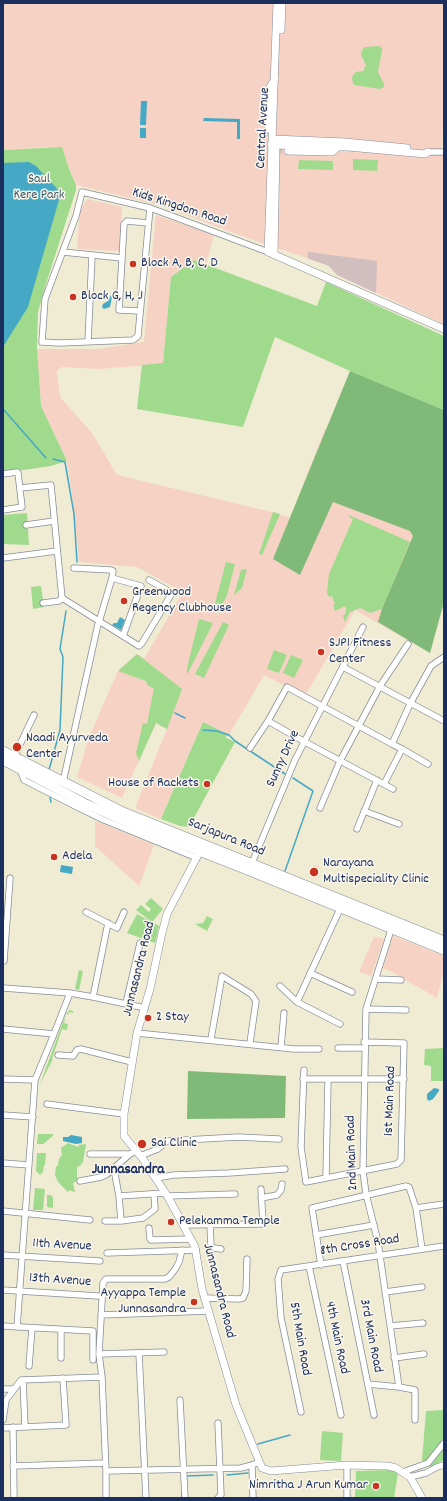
<!DOCTYPE html>
<style>
body{margin:0}
#map{position:relative;width:447px;height:1501px;overflow:hidden;background:#f0ebd3;font-family:Dekko,sans-serif}
canvas{display:block}
.frame{position:absolute;inset:0;border:4px solid #1b2f5e;pointer-events:none}
</style>
<div id="map">
<canvas width="447" height="1501"></canvas>
<div class="frame"></div>
</div>
<script>
const c = document.querySelector('canvas').getContext('2d');
c.lineJoin = 'round';
function fillPath(path, color) {
  c.fillStyle = color;
  c.fill(path, 'evenodd');
}
function shape(rows) {
  const path = new Path2D();
  for (const r of rows) {
    path.moveTo(r[0], r[1]);
    for (let i = 2; i < r.length; i += 2) path.lineTo(r[i], r[i + 1]);
  }
  return path;
}
function strokePath(path, color, width, dash) {
  c.strokeStyle = color;
  c.lineWidth = width;
  c.lineCap = dash ? 'butt' : 'round';
  c.setLineDash(dash || []);
  c.stroke(path);
}
function drawText(font, color, halo, rows, align = 'center') {
  c.font = font + ' Dekko,sans-serif';
  c.lineWidth = 3;
  c.setLineDash([]);
  c.textBaseline = 'middle';
  c.strokeStyle = halo;
  c.fillStyle = color;
  for (const [text, x, y, turn = 0] of rows) {
    c.save();
    c.translate(x, y);
    c.rotate((+turn || 0) * Math.PI / 180);
    c.textAlign = isNaN(turn) ? turn : align;
    if (halo) c.strokeText(text, 0, 0);
    c.fillText(text, 0, 0);
    c.restore();
  }
}
fillPath(shape([
 [3,3,444,3,444,99,442,149,444,149,444,324,337,275,329,266,307,258,264,244,159,205,76,185,69,169,48,147,3,150],
 [87,199,122,207,120,251,77,249,80,211],
 [156,215,214,235,206,264,194,260,171,277,163,364,99,369,62,367,57,371,60,397,92,433,117,475,280,514,290,518,325,429,444,482,444,602,430,653,355,610,305,696,264,675,229,735,203,722,161,819,135,808,167,729,156,723,122,798,77,777,89,737,118,671,137,654,144,659,183,592,137,567,79,562,74,509,67,461,41,406,37,349,99,349,144,342],
 [95,821,154,845,139,886,95,846],
 [313,865,319,866,315,879,310,877],
 [393,936,444,956,444,970,437,998,390,971,383,968],
 [374,937,384,939,371,976,359,972]
]), '#f6d2c5');
fillPath(shape([
 [308,252,377,261,376,293,337,275,329,266,307,258]
]), '#d1bfbf');
fillPath(shape([
 [379,46,382,48,382,51,378,72,384,84,384,87,380,89,354,85,352,79,353,75,356,72,363,71,366,65,361,55,362,50,365,47],
 [62,147,69,169,76,185,76,190,45,287,38,312,37,349,41,406,67,461,51,466,3,473,3,150],
 [353,159,378,160,377,171,353,170],
 [299,160,333,161,333,170,298,169],
 [194,260,317,306,326,282,444,336,444,410,350,371,275,337,243,427,137,409,142,365,163,363,171,277],
 [273,512,280,514,262,555,259,554],
 [27,513,29,545,3,544,3,515],
 [349,515,410,542,382,609,370,613,360,608,350,612,345,622,343,616,346,613,346,608,345,606,335,611,333,605,335,604,332,596,329,597,327,593,329,574,353,519,349,517],
 [226,562,235,564,227,595,218,613,213,611],
 [247,569,242,588,234,595,241,570],
 [41,586,44,607,33,609,31,587],
 [199,619,213,623,187,675,187,668],
 [223,622,229,625,204,678,195,674],
 [274,650,287,655,279,673,267,669],
 [137,654,182,689,167,729,156,723,139,761,136,753,143,723,147,724,154,688,148,686,146,681,118,671],
 [291,655,303,660,294,678,283,673],
 [203,722,229,735,225,737,235,742,189,827,180,826,161,819],
 [151,898,163,909,152,922,159,926,155,943,127,933,137,914,152,922,136,910,141,905,149,912,151,909,145,904],
 [207,916,213,919,207,931,195,924,203,923],
 [79,970,83,971,79,990,75,989],
 [70,1010,73,1011,73,1013,69,1012,68,1015,66,1014,64,1023,68,1024,67,1030,62,1029,52,1059,53,1059,40,1084,66,1014],
 [444,1048,443,1081,431,1081,431,1066,424,1065,425,1049],
 [38,1134,53,1134,53,1136,43,1144,37,1144],
 [68,1143,78,1147,79,1145,86,1144,83,1162,80,1166,77,1167,77,1181,73,1183,75,1192,74,1192,70,1190,68,1192,58,1182,55,1175,56,1167,58,1165,59,1159,62,1155,61,1148],
 [37,1153,46,1153,45,1165,44,1165,43,1172,40,1175,36,1171],
 [35,1188,45,1189,43,1210,33,1210],
 [47,1195,51,1195,53,1198,53,1208,47,1207],
 [444,1410,444,1460,431,1467,422,1460,426,1411],
 [322,1431,343,1433,341,1461,320,1460],
 [393,1470,398,1473,394,1498,355,1498,356,1471]
]), '#a0da8d');
fillPath(shape([
 [350,371,444,410,444,602,430,653,378,622,382,609,413,536,410,531,333,502,300,575,273,559],
 [188,1071,286,1076,285,1118,187,1119]
]), '#80ba78');
fillPath(shape([
 [141,101,147,101,146,125,140,125],
 [204,118,240,119,240,139,237,139,237,122,203,121],
 [140,128,146,128,146,138,140,138],
 [29,162,36,166,61,193,28,307,3,347,3,163],
 [111,295,112,297,110,307,104,309,102,307,103,304,108,301],
 [120,617,125,620,121,630,112,625,114,623,117,623],
 [61,865,73,867,72,874,60,872],
 [434,1088,439,1089,439,1091,433,1099,429,1101,427,1099,427,1094],
 [71,1135,82,1137,82,1143,76,1144,63,1141,63,1137,68,1137]
]), '#45a8c4');
strokePath(shape([
 [3,409,46,458],
 [53,459,65,462,74,514,77,562],
 [175,713,185,718],
 [203,730,217,731,229,735,235,741,285,774],
 [49,770,60,730,63,657,60,649,66,611],
 [50,797,51,802],
 [285,871,313,791,293,778],
 [258,1444,290,1435],
 [227,1475,248,1473],
 [186,1476,213,1475],
 [182,1498,182,1492]
]), '#45a8c4', 1.5);
strokePath(shape([
 [268,129,270,139,274,146,278,150,288,151]
]), '#c5c5bc', 7, [7, 3.5]);
const minor = shape([
 [428,152,444,152],
 [150,208,138,336,133,340,60,343,42,342,45,299,76,216,82,192,150,208,172,216,268,252],
 [63,252,122,258],
 [140,311,119,310,124,224,127,221,148,223],
 [88,342,92,256],
 [3,474,17,472,18,473,22,507,3,510],
 [20,488,51,485,62,598,139,646,142,643,172,593,149,580],
 [26,525,54,521],
 [3,558,57,551],
 [74,568,111,570,113,571,112,578],
 [43,603,59,601,62,598],
 [99,622,112,578,141,586,123,636],
 [343,667,444,721],
 [268,721,305,742,393,789],
 [250,748,268,721,287,687,392,744],
 [402,749,428,764],
 [14,757,34,715],
 [20,769,24,780,75,806,104,820,197,858],
 [63,782,98,624],
 [384,784,402,749,392,744,410,704,431,666,444,657],
 [320,808,340,761,380,686,408,644],
 [364,811,399,824],
 [357,829,377,780],
 [252,863,295,760,363,627],
 [86,912,117,928,124,912],
 [394,927,390,933,366,1009,363,1171,366,1194,378,1242,399,1387,415,1390,415,1420],
 [4,961,10,878],
 [310,973,352,992],
 [376,979,401,980],
 [280,986,297,1002,340,1024],
 [3,988,70,993],
 [93,997,108,923],
 [297,1002,340,909],
 [126,1003,140,943],
 [366,1009,406,1010],
 [3,1029,54,1034],
 [137,1033,294,1049,319,1049],
 [211,1039,222,976,251,994,256,1001,250,1043],
 [281,1047,284,1013],
 [338,1048,364,1048],
 [58,1055,73,1056,77,1050,81,1049,132,1062],
 [304,1070,301,1147,306,1182,397,1164,401,1160,404,1043,364,1042],
 [3,1079,35,1080],
 [303,1079,404,1079],
 [47,1104,124,1114],
 [3,1115,33,1117],
 [90,1154,130,1154],
 [140,1156,158,1149,167,1141,238,1137,279,1139],
 [3,1163,29,1165],
 [114,1169,119,1196],
 [326,1177,328,1080],
 [156,1178,174,1175,229,1173,285,1169],
 [80,1181,101,1177,106,1175,130,1154,136,1151],
 [167,1196,235,1194],
 [261,1198,277,1195,281,1190,282,1184],
 [416,1208,444,1204],
 [3,1211,90,1220],
 [105,1221,121,1221,143,1218,155,1209,154,1194],
 [121,1221,119,1196,165,1193],
 [184,1225,262,1224,263,1223,261,1189],
 [210,1225,211,1246,214,1248,221,1249],
 [149,1228,150,1239,151,1240,191,1239],
 [316,1235,374,1225],
 [107,1253,196,1250],
 [3,1255,100,1261],
 [343,1261,374,1415],
 [321,1265,312,1208,406,1186,409,1187,416,1208,422,1249],
 [309,1266,341,1415],
 [3,1290,98,1296],
 [385,1292,422,1287],
 [204,1298,239,1299,243,1298,246,1291,247,1259],
 [101,1315,208,1311],
 [3,1326,93,1331,93,1360],
 [390,1326,423,1323],
 [17,1327,35,1080,54,1034,70,993,93,997,145,1008],
 [139,1353,146,1498],
 [99,1354,164,1352],
 [61,1358,61,1330],
 [394,1358,424,1354],
 [29,1366,32,1328],
 [23,1380,25,1427],
 [368,1384,399,1387],
 [3,1389,14,1389],
 [180,1400,185,1498],
 [301,1412,281,1318,278,1279,281,1270,444,1246],
 [3,1420,6,1400,21,1380,102,1377],
 [13,1427,14,1498],
 [3,1428,66,1425,63,1378],
 [252,1465,253,1498],
 [13,1466,105,1463],
 [106,1471,102,1377,99,1354,103,1283,106,1279,165,1279,169,1277,176,1268,179,1262,182,1250],
 [403,1472,428,1463,444,1443],
 [410,1477,426,1473,437,1467,444,1465],
 [106,1498,106,1471,241,1468,252,1465,257,1463,258,1460],
 [218,1498,221,1495,218,1423],
 [347,1498,347,1465]
]);
const tertiary = shape([
 [277,3,268,252,444,329],
 [281,30,282,3],
 [268,129,270,87,275,79],
 [273,139,345,142,407,148],
 [271,145,348,147,425,154,428,152],
 [288,151,332,152,338,147],
 [274,254,276,150],
 [200,851,167,914,162,933,150,989,137,1033,124,1114,124,1136,143,1159,168,1197,195,1247,202,1289,236,1405,262,1468,271,1471,347,1465,388,1466,396,1468,410,1477,422,1498]
]);
const primary = shape([
 [3,751,123,812,444,941],
 [3,760,84,803,138,827,250,871,444,950]
]);
strokePath(minor, '#868d98', 7);
strokePath(tertiary, '#868d98', 8);
strokePath(primary, '#868d98', 10);
strokePath(minor, '#fff', 5.5);
strokePath(tertiary, '#fff', 7);
strokePath(primary, '#fff', 9);
for (const [x, y, r, color] of [
 [133,264,4,"#c8321e"],
 [73,297,4,"#c8321e"],
 [124,601,4,"#c8321e"],
 [321,652,4,"#c8321e"],
 [17,747,5,"#c8321e"],
 [207,784,4,"#c8321e"],
 [54,857,4,"#c8321e"],
 [314,872,5,"#c8321e"],
 [148,1018,4,"#c8321e"],
 [142,1144,5,"#c8321e"],
 [171,1222,4,"#c8321e"],
 [194,1302,4,"#c8321e"],
 [376,1486,4,"#c8321e"]
]) {
  const dot = new Path2D();
  dot.arc(x, y, r, 0, 2 * Math.PI);
  c.fillStyle = color;
  c.fill(dot);
  strokePath(dot, '#fbf7ec', 1.5);
}
drawText('14px', '#1b2f5e', '#fbf7ec', [
 ["Central Avenue",264,128,-87],
 ["Kids Kingdom Road",179,208,18],
 ["Sunny Drive",284,759,-65],
 ["Sarjapura Road",226,838,22],
 ["Junnasandra Road",140,969,-76],
 ["1st Main Road",391,1101,-88],
 ["2nd Main Road",353,1153,-92],
 ["11th Avenue",62,1246,3],
 ["8th Cross Road",360,1246,-9],
 ["13th Avenue",60,1281,4],
 ["Junnasandra Road",218,1291,76],
 ["3rd Main Road",370,1336,79],
 ["4th Main Road",336,1338,78],
 ["5th Main Road",299,1339,80]
]);
drawText('14px', '#3c5a6a', '#fbf7ec', [
 ["Saul",39,180],
 ["Kere Park",39,196]
]);
drawText('14px', '#1b2f5e', '#fbf7ec', [
 ["Block A, B, C, D",141,264],
 ["Block G, H, J",81,297],
 ["Greenwood",132,593],
 ["Regency Clubhouse",132,609],
 ["SJP1 Fitness",329,644],
 ["Center",329,660],
 ["Naadi Ayurveda",26,739],
 ["Center",26,755],
 ["House of Rackets",199,784,"right"],
 ["Adela",62,857],
 ["Narayana",323,864],
 ["Multispeciality Clinic",323,880],
 ["2 Stay",156,1018],
 ["Sai Clinic",151,1144],
 ["Pelekamma Temple",179,1222],
 ["Ayyappa Temple",186,1294,"right"],
 ["Junnasandra",186,1310,"right"],
 ["Nimritha J Arun Kumar",368,1486,"right"]
], 'left');
drawText('bold 15px', '#1b2f5e', '#fbf7ec', [
 ["Junnasandra",128,1171]
]);
</script>
